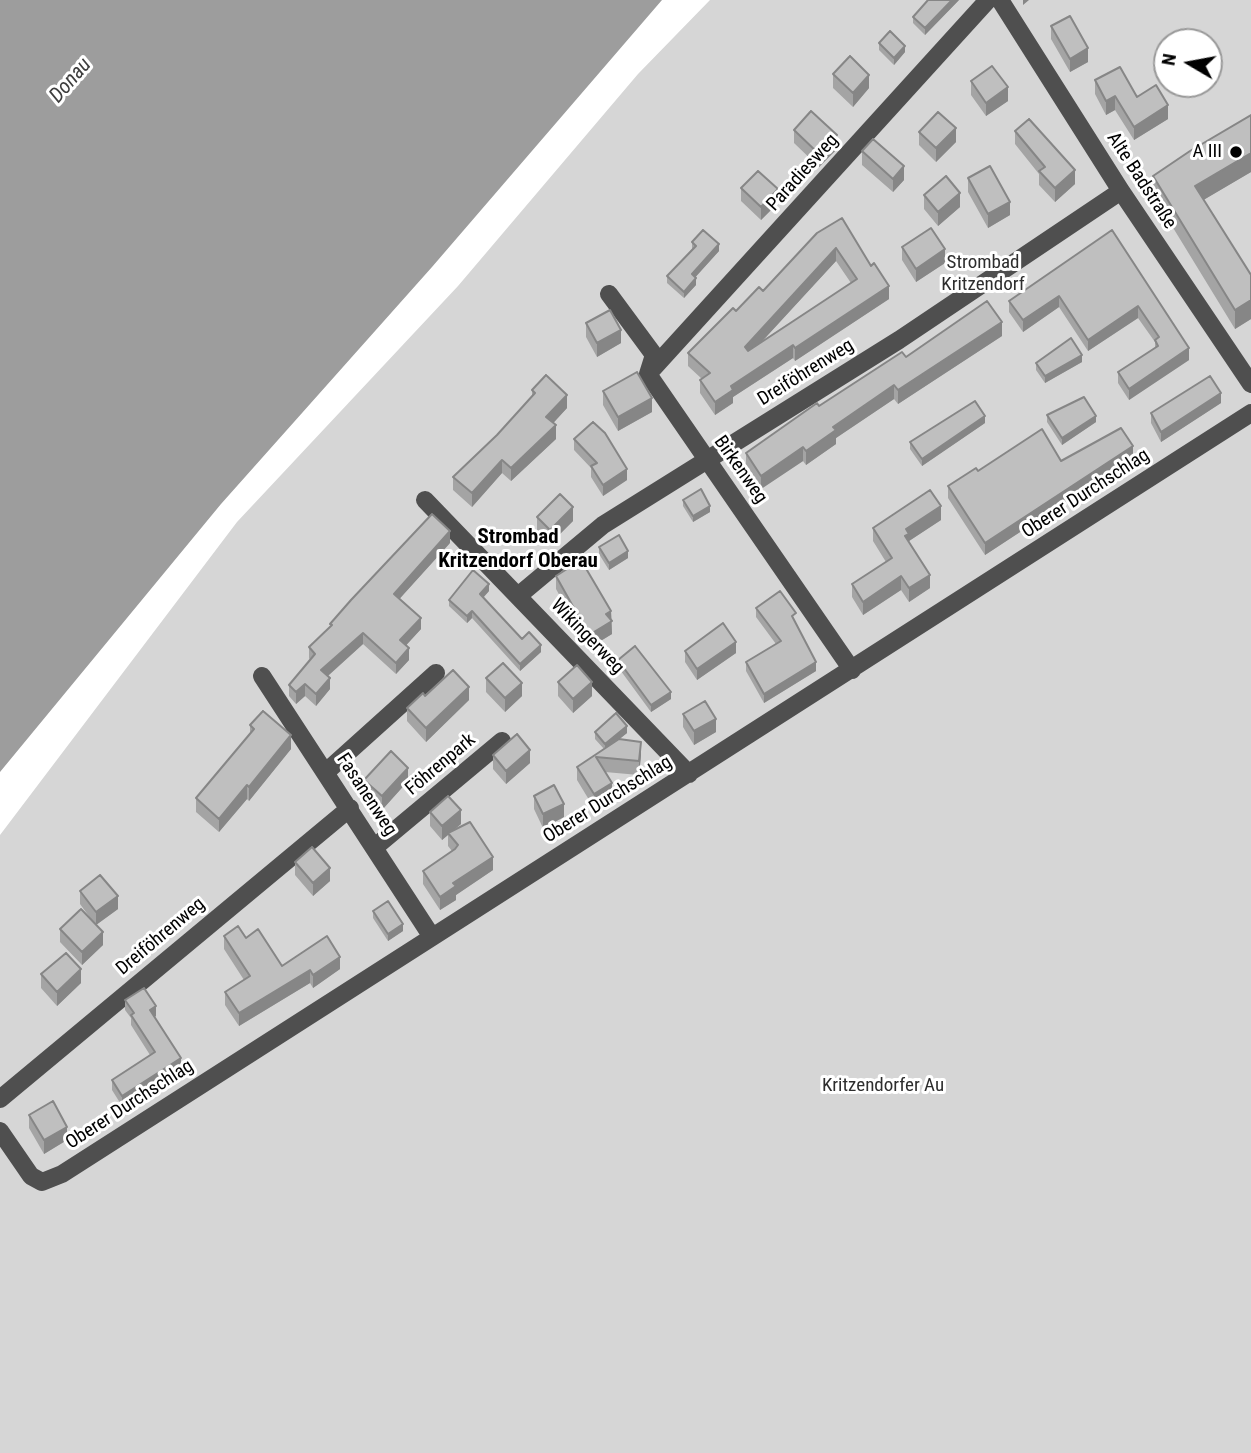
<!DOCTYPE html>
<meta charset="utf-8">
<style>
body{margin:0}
#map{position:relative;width:1251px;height:1453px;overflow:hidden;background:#fff;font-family:"Roboto Condensed",sans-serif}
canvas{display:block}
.north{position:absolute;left:1153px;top:28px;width:70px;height:70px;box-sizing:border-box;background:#fff;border:2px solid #999;border-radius:50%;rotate:280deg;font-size:19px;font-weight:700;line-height:28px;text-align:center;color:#000}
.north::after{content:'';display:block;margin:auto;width:24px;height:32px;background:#000;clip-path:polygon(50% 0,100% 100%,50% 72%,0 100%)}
</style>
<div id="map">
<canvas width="1251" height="1453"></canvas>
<div class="north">N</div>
</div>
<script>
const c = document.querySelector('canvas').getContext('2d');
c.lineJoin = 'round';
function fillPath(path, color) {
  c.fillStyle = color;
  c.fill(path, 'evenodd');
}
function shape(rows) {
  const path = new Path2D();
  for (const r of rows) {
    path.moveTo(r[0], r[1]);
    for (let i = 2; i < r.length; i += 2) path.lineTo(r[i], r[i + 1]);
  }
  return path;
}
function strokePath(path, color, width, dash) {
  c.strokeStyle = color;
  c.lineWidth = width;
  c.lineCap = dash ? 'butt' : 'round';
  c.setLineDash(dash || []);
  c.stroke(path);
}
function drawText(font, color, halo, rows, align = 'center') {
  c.font = font + ' "Roboto Condensed",sans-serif';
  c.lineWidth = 6;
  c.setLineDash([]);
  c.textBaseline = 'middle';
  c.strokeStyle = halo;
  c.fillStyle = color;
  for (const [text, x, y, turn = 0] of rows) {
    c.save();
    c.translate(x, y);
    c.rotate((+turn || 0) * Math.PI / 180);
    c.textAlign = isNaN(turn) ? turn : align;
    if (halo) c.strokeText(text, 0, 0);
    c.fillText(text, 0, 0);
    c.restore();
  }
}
fillPath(shape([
 [710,0,1251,0,1251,1453,0,1453,0,835,237,522,458,286,638,74],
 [1167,42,1209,42,1209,84,1167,84]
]), '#d6d6d6');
fillPath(shape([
 [0,0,662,0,432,267,221,504,0,772]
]), '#9d9d9d');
strokePath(shape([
 [1000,0,1121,191,1251,384],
 [609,294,654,355,648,374,852,670],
 [648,374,988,0],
 [425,500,689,774],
 [518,596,603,525,899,340,1121,191],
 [262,676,432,937],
 [326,772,436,673],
 [375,847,502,741],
 [0,1099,350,808],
 [0,1131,31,1176,42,1182,62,1174,1251,413]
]), '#4f4f4f', 18);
fillPath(shape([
 [928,0,959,0,925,35,913,23,913,17],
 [1051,26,1088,62,1070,72,1051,39],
 [879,43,905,52,894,65,879,50],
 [833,74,869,88,853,107,833,88],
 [1095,80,1137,97,1168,119,1134,140,1115,110,1106,115,1095,94],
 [971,81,1008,101,986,116,971,95],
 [1251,115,1251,172,1203,200,1251,275,1251,319,1235,329,1153,195,1153,176],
 [794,130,837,149,819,167,794,143],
 [1015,131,1075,184,1055,202,1039,185,1039,174,1015,144],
 [919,132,956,142,936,162,919,145],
 [862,151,904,180,893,192,862,165],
 [968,178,1010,215,988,228,968,192],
 [741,188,778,203,761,220,741,201],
 [924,195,960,207,938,226,924,209],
 [842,218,889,299,795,361,793,358,733,397,733,403,715,415,700,393,700,380,702,379,688,366,688,353,736,311,763,291],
 [836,261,851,283,762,341],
 [1112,230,1189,360,1129,400,1118,383,1118,372,1155,348,1155,342,1138,318,1088,351,1059,307,1023,332,1009,312,1009,301],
 [692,242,719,251,695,277,696,285,684,298,667,283,667,276,692,249],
 [902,247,945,263,916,282,902,260],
 [586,323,621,343,597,357,586,337],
 [1002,336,898,404,894,399,836,438,836,444,806,465,803,461,761,489,746,467,746,453,819,406,906,357],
 [1082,362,1045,383,1036,370,1036,363],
 [532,390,567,408,553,423,556,439,511,481,502,473,472,507,453,490,453,477,497,435,532,396],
 [603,391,652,412,618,431,603,405],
 [1221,403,1161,442,1151,423,1151,413],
 [1047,415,1096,422,1062,445,1047,422],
 [985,423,922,466,910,449,910,442],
 [574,439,627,480,603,496,591,477,591,468,574,450],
 [1133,458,985,555,948,498,948,486,978,471,1061,461],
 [683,500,710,512,693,522,683,506],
 [537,517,573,521,550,544,537,531],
 [941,520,909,541,930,588,909,602,901,590,863,615,852,597,852,584,886,562,873,541,873,528],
 [450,543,399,599,421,629,406,645,409,660,396,674,363,644,328,676,330,689,316,706,305,696,296,704,289,696,289,685,310,660,309,658,309,647,330,627,330,624],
 [599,547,628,558,609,570,599,554],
 [556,576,611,611,612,634,589,648,556,589],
 [489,591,483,598,522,639,541,652,520,671,472,618,467,623,449,606,449,600],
 [756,608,796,623,816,671,764,703,746,671,746,662,776,644,756,617],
 [685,651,736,653,697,680,685,662],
 [618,660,671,699,651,712,618,667],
 [486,678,522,696,505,712,486,692],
 [558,682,592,696,573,713,558,696],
 [469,700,426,742,407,721,407,708],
 [683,714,716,732,694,745,683,727],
 [250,725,291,749,249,801,247,799,219,832,196,812,196,798,250,734],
 [595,732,627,733,619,739,641,755,639,775,605,772,612,796,594,808,577,780,577,767,604,749,595,739],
 [493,755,530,763,506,784,493,769],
 [364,780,408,781,382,810,364,793],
 [534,796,564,817,543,828,534,809],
 [430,812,461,824,452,831,493,870,456,895,456,900,440,910,423,884,423,871,452,851,448,846,448,835,442,840,430,826],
 [295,862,330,881,313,896,295,875],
 [80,891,118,909,96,925,103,945,82,965,60,942,60,929,94,923,80,904],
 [373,911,403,931,388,941,373,918],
 [224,936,246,938,282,966,340,969,313,988,310,983,239,1026,225,1005,225,992,244,980,224,949],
 [41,974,81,983,57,1006,41,988],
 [125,1000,156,1016,154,1017,181,1068,122,1106,112,1090,112,1080,150,1055,131,1025,131,1018,125,1010],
 [29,1115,67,1140,44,1154,29,1128]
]), '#a4a4a4');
fillPath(shape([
 [952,0,959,0,925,35,925,28],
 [1023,0,1029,0,1023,5],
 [905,46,905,52,894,65,894,58],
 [1088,48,1088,62,1070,72,1070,59],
 [869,75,869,88,853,107,853,93],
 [1008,87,1008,101,986,116,986,103],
 [1115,96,1115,110,1106,115,1106,101],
 [1168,105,1168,119,1134,140,1134,127],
 [956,128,956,142,936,162,936,148],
 [837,135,837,149,819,167,819,154],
 [1251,153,1251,172,1195,205,1195,186],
 [904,166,904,180,893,192,893,179],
 [1075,170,1075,184,1055,202,1055,188],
 [778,189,778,203,761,220,761,207],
 [960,193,960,207,938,226,938,212],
 [1010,202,1010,215,988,228,988,214],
 [719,244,719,251,692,281,692,274],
 [836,248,836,261,745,360,745,347],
 [945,249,945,263,916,282,916,269],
 [696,278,696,285,684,298,684,292],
 [889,286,889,299,795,361,795,348],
 [1059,296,1059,307,1023,332,1023,320],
 [1251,300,1251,319,1235,329,1235,310],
 [1138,306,1138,318,1088,351,1088,340],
 [1002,322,1002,336,898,404,898,390],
 [621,330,621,343,597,357,597,343],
 [793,345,793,358,733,397,733,403,715,415,715,402,731,386],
 [1189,348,1189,360,1129,400,1129,389],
 [1082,355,1082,362,1045,383,1045,376],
 [894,385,894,399,836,438,836,444,806,465,806,451,833,427],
 [1221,393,1221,403,1161,442,1161,432],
 [567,395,567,408,546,431,546,417],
 [652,398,652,412,618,431,618,417],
 [985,416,985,423,922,466,922,459],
 [1096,416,1096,422,1062,445,1062,438],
 [556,425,556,439,511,481,511,468],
 [1133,446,1133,458,985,555,985,543],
 [803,447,803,461,761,489,761,476],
 [502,460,502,473,472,507,472,493],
 [627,469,627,480,603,496,603,485],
 [710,506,710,512,693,522,693,516],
 [941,506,941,520,909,541,905,549,906,529],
 [573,507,573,521,550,544,550,530],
 [450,531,450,543,394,605,394,594],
 [628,551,628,558,609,570,609,563],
 [930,575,930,588,909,602,909,588],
 [901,576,901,590,863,615,863,602],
 [489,584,489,591,480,601,480,594],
 [472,611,472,618,467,623,467,616],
 [611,611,612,634,589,648,589,635,606,614],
 [421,618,421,629,400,652,400,640],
 [363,633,363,644,321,682,321,670],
 [736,642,736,653,697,680,697,669],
 [541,645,541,652,520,671,520,664],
 [409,648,409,660,396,674,396,663],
 [816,662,816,671,764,703,764,694],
 [330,678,330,689,316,706,316,694],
 [592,682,592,696,573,713,573,699],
 [522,683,522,696,505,712,505,698],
 [305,684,305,696,296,704,296,692],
 [469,687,469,700,426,742,426,728],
 [671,692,671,699,651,712,651,705],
 [716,719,716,732,694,745,694,731],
 [627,726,627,733,605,751,605,744],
 [291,735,291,749,249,801,249,787],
 [641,742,641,755,639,775,639,761],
 [530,750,530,763,506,784,506,771],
 [408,768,408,781,382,810,382,796],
 [612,783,612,796,594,808,594,794],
 [247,785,247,799,219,832,219,819],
 [564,804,564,817,543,828,543,814],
 [461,810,461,824,442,840,442,826],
 [493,857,493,870,456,895,456,900,440,910,440,897,453,883],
 [330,868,330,881,313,896,313,883],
 [118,896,118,909,96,925,96,912],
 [403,924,403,931,388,941,388,934],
 [103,932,103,945,82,965,82,952],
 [340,957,340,969,313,988,313,975],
 [81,969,81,983,57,1006,57,992],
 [310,970,310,983,239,1026,239,1013],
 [156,1006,156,1016,150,1020,150,1010],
 [181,1058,181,1068,122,1106,122,1096],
 [67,1127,67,1140,44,1154,44,1140]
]), '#868686');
const building = shape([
 [928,0,952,0,925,28,913,17,928,0],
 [1070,16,1088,48,1070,59,1051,26,1070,16],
 [890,31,905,46,894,58,879,43,890,31],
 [850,56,869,75,853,93,833,74,850,56],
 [992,66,1008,87,986,103,971,81,992,66],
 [1120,67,1137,97,1156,85,1168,105,1134,127,1115,96,1106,101,1095,80,1120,67],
 [811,111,837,135,819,154,794,130,811,111],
 [938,112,956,128,936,148,919,132,938,112],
 [1251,115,1251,153,1195,186,1251,275,1251,300,1235,310,1153,176,1190,151,1251,115],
 [1029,119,1075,170,1055,188,1039,171,1045,167,1015,131,1029,119],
 [873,139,904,166,893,179,862,151,873,139],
 [990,166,1010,202,988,214,968,178,990,166],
 [758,171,778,189,761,207,741,188,758,171],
 [946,176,960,193,938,212,924,195,946,176],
 [842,218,871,266,874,263,889,286,795,348,793,345,731,386,733,390,715,402,700,380,710,373,688,353,733,308,736,311,759,287,763,291,817,233,842,218],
 [836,248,857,279,748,351,745,347,836,248],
 [931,228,945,249,916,269,902,247,931,228],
 [703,230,719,244,692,274,696,278,684,292,667,276,696,246,692,242,703,230],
 [1112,230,1189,348,1129,389,1118,372,1158,346,1155,340,1159,337,1138,306,1088,340,1059,296,1023,320,1009,301,1112,230],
 [987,301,1002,322,898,390,894,385,833,427,836,430,806,451,803,447,761,476,746,453,817,403,819,406,902,352,906,357,987,301],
 [610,310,621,330,597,343,586,323,610,310],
 [1071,338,1082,355,1045,376,1036,363,1071,338],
 [637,372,652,398,618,417,603,391,637,372],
 [546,375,567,395,546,417,556,425,511,468,502,460,472,493,453,477,497,435,535,393,532,390,546,375],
 [1210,376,1221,393,1161,432,1151,413,1210,376],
 [1084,397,1096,416,1062,438,1047,415,1084,397],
 [975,401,985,416,922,459,910,442,975,401],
 [593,422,605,433,627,469,603,485,591,466,597,463,574,439,593,422],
 [1121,428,1133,446,985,543,948,486,976,468,978,471,1042,429,1061,461,1121,428],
 [701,489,710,506,693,516,683,500,701,489],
 [930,490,941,506,906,529,909,534,905,536,930,575,909,588,901,576,863,602,852,584,892,558,873,528,930,490],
 [560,494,573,507,550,530,537,517,560,494],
 [432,514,450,531,394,594,421,618,400,640,409,648,396,663,363,633,321,670,330,678,316,694,305,684,296,692,289,685,315,654,309,647,332,625,330,624,351,600,432,514],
 [619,535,628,551,609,563,599,547,619,535],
 [581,560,611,611,606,614,612,621,589,635,556,576,581,560],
 [473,570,489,584,480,594,522,639,529,632,541,645,520,664,472,611,467,616,449,600,473,570],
 [780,591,796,613,792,616,816,662,764,694,746,662,781,641,756,608,780,591],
 [723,623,736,642,697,669,685,651,723,623],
 [635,646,671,692,651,705,618,660,635,646],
 [503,663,522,683,505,698,486,678,503,663],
 [577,665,592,682,573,699,558,682,577,665],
 [453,670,469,687,426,728,407,708,423,693,425,696,453,670],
 [705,701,716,719,694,731,683,714,705,701],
 [263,711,291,735,249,787,247,785,219,819,196,798,254,729,250,725,263,711],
 [616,713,627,726,605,744,595,732,616,713],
 [517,734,530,750,506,771,493,755,517,734],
 [619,739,641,742,639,761,596,757,612,783,594,794,577,767,619,739],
 [391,751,408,768,382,796,364,780,391,751],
 [554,785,564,804,543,814,534,796,554,785],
 [448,796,461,810,442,826,430,812,448,796],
 [470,822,493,857,453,883,456,886,440,897,423,871,455,849,458,845,448,833,470,822],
 [312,847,330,868,313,883,295,862,312,847],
 [100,875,118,896,96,912,80,891,100,875],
 [388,901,403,924,388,934,373,911,388,901],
 [81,909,103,932,82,952,60,929,81,909],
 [238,926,246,938,258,929,282,966,327,936,340,957,313,975,310,970,239,1013,225,992,250,976,224,936,238,926],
 [66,953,81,969,57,992,41,974,66,953],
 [144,988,156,1006,150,1010,181,1058,122,1096,112,1080,155,1052,131,1015,134,1013,125,1000,144,988],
 [53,1101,67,1127,44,1140,29,1115,53,1101]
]);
fillPath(building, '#bfbfbf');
strokePath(building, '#868686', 2);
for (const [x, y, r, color] of [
 [1236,152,7,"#000"]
]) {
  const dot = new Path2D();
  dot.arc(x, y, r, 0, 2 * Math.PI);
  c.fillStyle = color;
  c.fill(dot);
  strokePath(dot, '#fff', 2.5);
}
drawText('19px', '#000', '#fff', [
 ["A III",1222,152]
], 'right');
drawText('19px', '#000', '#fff', [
 ["Paradiesweg",803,173,-48],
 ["Alte Badstraße",1141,181,57],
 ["Dreiföhrenweg",806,373,-32],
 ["Birkenweg",740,470,55],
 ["Oberer Durchschlag",1086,494,-33],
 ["Wikingerweg",587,637,46],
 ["Föhrenpark",441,765,-40],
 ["Fasanenweg",366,795,57],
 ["Oberer Durchschlag",608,800,-32],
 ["Dreiföhrenweg",161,937,-40],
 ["Oberer Durchschlag",130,1105,-33]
]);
drawText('19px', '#2d2d2d', '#fff', [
 ["Strombad",983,263],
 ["Kritzendorf",983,285],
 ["Kritzendorfer Au",883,1086]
]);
drawText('italic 21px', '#3e3e3e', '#fff', [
 ["Donau",71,81,-49]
]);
drawText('bold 21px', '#000', '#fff', [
 ["Strombad",518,538],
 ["Kritzendorf Oberau",518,562]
]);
</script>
